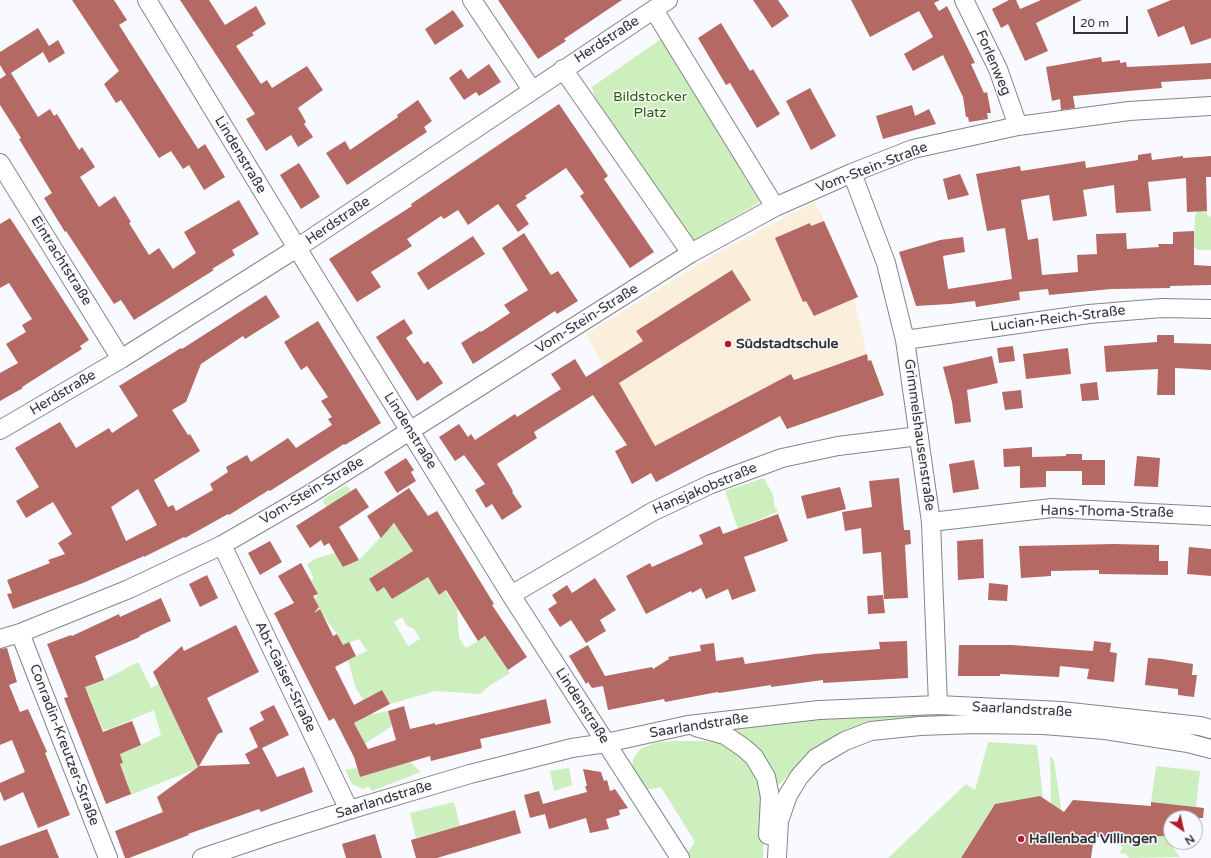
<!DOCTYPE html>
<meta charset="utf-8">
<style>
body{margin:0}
#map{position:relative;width:1211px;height:858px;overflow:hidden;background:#f8faff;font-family:"Varela Round",sans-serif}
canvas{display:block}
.north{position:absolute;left:1163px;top:810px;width:40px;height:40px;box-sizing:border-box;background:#f8faff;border:1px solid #a9abaf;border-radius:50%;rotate:146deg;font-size:11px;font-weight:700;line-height:16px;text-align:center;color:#333436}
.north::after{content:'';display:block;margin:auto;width:14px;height:18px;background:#ae1b2b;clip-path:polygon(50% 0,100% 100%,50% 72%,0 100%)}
.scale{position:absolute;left:1073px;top:16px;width:55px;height:18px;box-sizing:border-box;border:2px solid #333436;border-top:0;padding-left:5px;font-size:12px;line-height:14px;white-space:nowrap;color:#333436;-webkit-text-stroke:3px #f8faff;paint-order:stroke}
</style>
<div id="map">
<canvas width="1211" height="858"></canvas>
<div class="north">N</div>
<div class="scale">20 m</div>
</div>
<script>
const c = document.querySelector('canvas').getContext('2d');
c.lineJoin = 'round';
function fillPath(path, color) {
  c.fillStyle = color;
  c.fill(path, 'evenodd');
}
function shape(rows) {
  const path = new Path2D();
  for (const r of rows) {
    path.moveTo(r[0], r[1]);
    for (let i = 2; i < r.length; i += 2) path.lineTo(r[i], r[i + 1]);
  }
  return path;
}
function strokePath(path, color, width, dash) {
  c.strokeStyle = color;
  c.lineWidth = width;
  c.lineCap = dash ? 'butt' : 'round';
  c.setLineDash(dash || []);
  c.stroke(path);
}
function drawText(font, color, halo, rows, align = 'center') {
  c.font = font + ' "Varela Round",sans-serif';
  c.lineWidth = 3;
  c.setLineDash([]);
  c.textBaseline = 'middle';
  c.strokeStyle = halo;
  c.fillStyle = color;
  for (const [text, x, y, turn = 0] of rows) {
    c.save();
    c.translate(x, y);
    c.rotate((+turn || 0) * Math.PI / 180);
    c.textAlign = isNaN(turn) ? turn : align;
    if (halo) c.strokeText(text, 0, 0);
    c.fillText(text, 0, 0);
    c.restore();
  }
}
fillPath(shape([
 [815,202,824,221,858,297,854,299,867,354,869,360,871,360,884,395,787,429,780,417,656,482,651,473,632,484,615,451,636,441,607,373,586,334,722,250]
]), '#fbeeda');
fillPath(shape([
 [661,39,760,202,692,242,598,108,592,87],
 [1197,211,1207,211,1206,214,1211,217,1211,250,1197,250,1194,246,1195,216],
 [764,478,773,495,775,509,778,509,777,512,747,525,739,532,725,491],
 [347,485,351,491,334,503,339,526,322,500],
 [392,525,395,525,402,534,415,525,439,595,445,591,457,608,459,638,466,648,485,637,510,673,489,686,480,694,435,691,390,704,382,690,363,700,355,686,348,660,367,651,359,639,343,645,337,634,322,614,315,599,318,594,311,580,314,579,307,564,317,558,335,553,344,567,359,560],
 [407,555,388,593,384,587,377,592,369,579],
 [402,617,407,626,414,629,420,639,408,646,394,622],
 [138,662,151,688,159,684,198,768,128,796,128,784,120,764,123,763,120,754,141,745,161,735,154,710,110,729,103,730,85,687,104,680],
 [388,711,392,726,365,744,354,723,368,715],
 [973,713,973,717,919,719,805,759,778,785,769,765,729,729,814,719,880,715],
 [672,741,705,741,718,743,731,748,741,754,758,775,765,806,763,858,688,858,686,854,695,842,661,787,646,790,632,769,633,759,640,749,655,743],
 [988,742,1037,745,1043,798,1040,796,995,804,961,858,888,858,966,784,975,790],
 [1050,756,1054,760,1062,815,1058,820,1051,803],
 [410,762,421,772,372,791,368,786,363,789,352,784,345,770,357,768,360,777],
 [1156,766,1200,771,1196,807,1151,802],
 [569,768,572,785,554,791,550,771],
 [454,802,460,826,416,838,410,813],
 [1124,836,1165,836,1180,857,1129,858,1126,854,1119,853,1123,848,1117,841]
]), '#cdefbe');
fillPath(shape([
 [72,0,114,0,127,20,119,25,198,149,205,144,225,177,204,190,189,165,183,169,171,151,159,158,121,100,116,103,104,84,119,71],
 [180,0,209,0,225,25,256,6,266,24,252,33,254,35,236,46,261,84,267,80,272,88,307,66,323,90,298,108,306,122,304,124,313,137,298,147,291,135,266,151,246,119,255,114],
 [498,0,622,0,564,39,566,41,538,59],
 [753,0,778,0,789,16,772,28],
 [851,0,940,0,934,3,939,11,947,6,975,63,971,64,984,93,987,92,991,113,987,113,988,119,969,122,968,117,966,117,963,97,943,55,913,71,904,54,933,37,919,11,870,37],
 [1009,0,1016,0,1020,9,1041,0,1082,0,1036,23,1048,51,1025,61,1008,24,1001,28,992,9],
 [1171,0,1211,0,1211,38,1191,45,1184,26,1158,37,1147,10],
 [453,10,464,26,435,45,425,29],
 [721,23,750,71,753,69,780,114,757,128,730,83,726,85,698,38],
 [38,28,49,46,58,40,65,53,49,63,43,52,11,73,38,117,50,109,54,116,57,114,79,150,82,147,95,167,80,177,99,207,115,196,131,222,129,223,149,255,159,248,173,269,196,253,184,232,239,200,259,234,232,250,235,255,212,269,214,270,134,320,121,300,114,304,66,231,65,232,44,198,52,193,19,139,21,138,0,105,0,79,6,75,0,65,0,52],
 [1101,57,1102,62,1120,60,1120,63,1126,62,1127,67,1211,63,1211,79,1161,82,1162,88,1073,96,1075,108,1061,110,1060,99,1052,101,1046,67],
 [489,64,501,82,479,96,476,92,464,100,449,78,461,69,468,79],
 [810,88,836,136,811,150,786,101],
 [418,100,432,121,424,127,427,132,347,185,326,153,345,141,350,150,398,117,397,115],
 [559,104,608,176,604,179,654,252,630,268,580,196,584,193,566,168,525,196,527,198,516,205,529,224,518,232,498,204,468,225,458,210,444,219,441,216,407,239,412,246,371,272,381,287,357,302,329,259,412,206,411,204],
 [912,105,915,116,929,109,936,124,883,139,876,116],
 [1151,153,1152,160,1183,156,1183,158,1211,156,1211,177,1206,177,1207,211,1187,212,1186,178,1148,182,1151,211,1116,213,1114,185,1083,190,1087,216,1053,221,1049,195,1021,200,1028,240,1038,238,1042,275,1078,272,1077,255,1097,254,1096,234,1126,233,1127,249,1159,247,1158,244,1173,244,1173,232,1194,231,1194,265,1211,266,1211,285,1170,286,1170,288,1111,289,1049,295,1048,289,1019,292,1020,300,976,307,975,301,950,304,916,306,899,252,940,240,963,237,965,252,943,256,948,289,1012,279,1005,228,987,231,976,174,1020,166,1021,171,1085,161,1086,168,1138,160,1138,155],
 [299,163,320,197,301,209,280,175],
 [960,174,969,195,948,200,943,179],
 [10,218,89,340,80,346,82,349,22,387,23,388,0,401,0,373,18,363,6,344,26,332,22,325,32,319,9,283,0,288,0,224],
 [824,221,858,297,814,316,806,301,803,302,775,238,810,223,811,226],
 [524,233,551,275,558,271,578,301,557,314,555,311,473,364,461,343,480,331,481,332,510,313,504,305,528,290,502,248],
 [473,236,485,254,428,290,417,273],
 [732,270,751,300,619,383,655,446,791,374,794,380,867,354,868,361,871,360,884,395,787,429,780,416,656,482,651,473,632,484,615,451,627,445,593,395,534,432,537,438,497,464,513,491,512,492,522,507,502,520,492,504,486,508,475,490,485,484,464,455,455,461,439,437,459,424,468,437,471,434,475,440,515,414,517,417,561,389,551,374,575,359,586,377,643,341,636,331],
 [266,295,280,317,245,339,243,336,201,364,186,402,172,410,188,435,190,434,200,451,154,480,168,507,173,505,176,511,213,490,210,484,228,472,226,467,247,455,251,462,288,438,296,448,332,425,328,419,332,417,321,401,328,397,307,366,301,370,284,342,318,321,381,423,345,445,344,444,270,491,269,490,229,515,228,514,185,538,184,537,144,557,144,556,83,583,13,609,7,594,12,593,7,580,50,563,48,560,65,554,58,543,72,534,53,502,26,518,16,501,39,487,15,448,60,422,76,448,109,428,112,433,138,416,119,386,181,348,182,349],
 [138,489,157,525,126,541,111,507],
 [404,319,413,333,406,338,424,364,428,361,443,383,417,401,376,337],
 [1157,335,1174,335,1174,343,1211,344,1211,370,1175,368,1175,395,1157,395,1158,369,1106,372,1104,346,1157,342],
 [1013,346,1015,361,999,363,997,348],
 [1068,348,1071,374,1026,379,1023,354],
 [992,356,998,383,967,390,971,422,955,424,952,402,943,367],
 [1097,382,1099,400,1082,401,1080,384],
 [1021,390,1023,408,1005,410,1002,392],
 [1032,447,1032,457,1066,456,1066,454,1082,454,1082,460,1105,460,1105,485,1082,485,1082,471,1046,471,1046,487,1020,488,1020,466,1004,467,1003,449],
 [1137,456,1160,458,1158,487,1134,486],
 [406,458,414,470,411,472,416,481,397,493,384,472],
 [974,460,979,489,953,493,949,464],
 [899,478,904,530,910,530,911,544,905,545,908,598,884,599,881,552,863,554,861,528,845,531,842,512,872,507,869,481],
 [840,487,846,509,807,519,801,496],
 [356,488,369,507,339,527,359,560,343,567,329,543,324,546,321,540,310,548,296,526],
 [409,488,428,516,437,511,494,604,492,605,527,657,508,670,485,636,478,641,446,590,439,595,428,577,392,599,384,587,377,592,369,579,413,551,394,523,381,538,367,516],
 [778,514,788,541,744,557,756,591,732,600,728,589,706,599,701,588,692,593,691,591,646,614,626,576,650,563,652,567,703,544,699,535,720,526,723,534],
 [983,539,984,578,958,580,957,541],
 [270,541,282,562,260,575,248,553],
 [1114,544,1159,545,1159,561,1168,561,1168,575,1099,574,1099,570,1051,571,1051,576,1021,578,1019,546],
 [1189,547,1211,549,1211,576,1187,574],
 [301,563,318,594,313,596,319,607,314,613,320,609,333,636,337,634,343,645,349,642,356,656,335,667,354,705,382,690,390,704,354,723,368,749,396,740,388,711,404,706,410,729,435,723,435,725,546,699,551,723,480,739,482,748,431,761,430,756,360,777,354,757,334,718,329,721,274,613,294,603,278,576],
 [207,575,218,598,200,607,189,584],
 [595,578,616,610,600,620,606,631,586,643,571,620,560,627,548,609,557,603,552,595,567,585,572,593],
 [989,583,1008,585,1007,601,988,600],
 [883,595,885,613,868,614,867,596],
 [161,598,171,621,139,636,140,637,95,656,104,680,85,687,103,732,132,721,141,745,120,754,123,763,120,764,131,794,106,804,64,698,68,697,47,644,71,635,72,636,119,614,120,617],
 [236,625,259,672,207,698,223,732,218,734,199,766,250,764,245,754,258,747,249,728,264,720,260,712,274,705,289,735,262,748,277,777,304,767,313,792,261,812,259,809,188,834,189,835,129,858,125,858,115,831,163,812,157,797,198,767,153,672,182,646,184,651],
 [907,641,908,678,823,683,823,680,771,687,771,685,719,693,718,692,665,702,664,699,608,710,603,686,592,688,588,682,586,684,569,656,588,645,605,676,652,667,653,669,669,659,668,657,701,651,700,645,714,643,716,661,743,657,745,664,815,654,880,649,879,642],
 [1094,641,1111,643,1110,652,1117,653,1114,682,1087,679,1089,669,1060,666,1059,677,1000,674,1000,676,958,676,959,645,1012,645,1093,651],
 [7,648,17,682,9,685,20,712,28,709,47,752,45,753,70,815,38,828,23,792,4,801,0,791,0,783,25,772,12,740,0,745,0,649],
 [1148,658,1162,659,1193,664,1192,675,1197,675,1194,697,1178,695,1178,689,1145,685],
 [583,769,601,772,604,781,607,780,610,791,615,789,628,808,619,810,620,815,606,819,609,829,590,833,586,818,549,829,545,814,530,818,524,795,539,791,543,804,587,792,585,786,587,786],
 [1040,796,1064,812,1073,800,1151,806,1151,802,1204,808,1203,818,1171,818,1171,836,1094,837,1091,858,961,858,995,804],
 [515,810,521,833,437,858,416,858,411,840],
 [47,829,59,858,0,858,0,846],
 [375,834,382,858,346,858,342,844]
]), '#b56964');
const minor = shape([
 [147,0,297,248,511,595,680,858],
 [472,0,532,90],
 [964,0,998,69,1018,126],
 [654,10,775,207],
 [563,69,691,253],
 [0,163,121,359],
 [852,173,886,263,905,340,931,522,938,705],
 [905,340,1089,314,1162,308,1211,309],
 [0,430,121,359,297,248,668,0],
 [931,522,1052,508,1211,516],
 [222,545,349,810],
 [511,595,652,512,711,484,782,458,838,446,919,436],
 [20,633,108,858],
 [0,639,20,633,129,589,222,545,310,494,691,253,775,207,852,173,913,149,1018,126,1129,111,1211,106],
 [696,727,725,735,744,748,754,757,766,777,770,797,768,835],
 [202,858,270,835,349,810,470,774,572,748,606,743,688,725,819,710,938,705,1061,711,1200,726,1211,729],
 [777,858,779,821,788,795,799,777,816,758,845,741,871,731,920,726,975,724,1044,725,1105,730,1188,743,1211,749]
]);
strokePath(minor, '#838589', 20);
strokePath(minor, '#fff', 18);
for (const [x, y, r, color] of [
 [728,344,4,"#ae1b2b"],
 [1021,839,4,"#ae1b2b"]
]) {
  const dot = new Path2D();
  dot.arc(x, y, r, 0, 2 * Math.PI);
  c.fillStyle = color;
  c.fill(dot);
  strokePath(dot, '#f8faff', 1.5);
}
drawText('14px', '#333436', '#f8faff', [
 ["Herdstraße",607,40,-33],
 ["Forlenweg",993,63,67],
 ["Lindenstraße",240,155,59],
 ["Vom-Stein-Straße",872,168,-21],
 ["Herdstraße",338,221,-34],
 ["Eintrachtstraße",61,261,58],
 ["Vom-Stein-Straße",587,319,-32],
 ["Lucian-Reich-Straße",1058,319,-7],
 ["Herdstraße",63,393,-31],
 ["Lindenstraße",410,431,58],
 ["Grimmelshausenstraße",919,435,82],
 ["Hansjakobstraße",705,489,-23],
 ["Vom-Stein-Straße",312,491,-31],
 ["Hans-Thoma-Straße",1107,512,1],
 ["Abt-Gaiser-Straße",285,677,64],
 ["Lindenstraße",582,706,57],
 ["Saarlandstraße",1022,710,3],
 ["Saarlandstraße",699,726,-9],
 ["Conradin-Kreutzer-Straße",64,745,69],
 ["Saarlandstraße",384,800,-17]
]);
drawText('14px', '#2b5e00', '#f8faff', [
 ["Bildstocker",650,97],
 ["Platz",650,113]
]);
drawText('bold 14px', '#333436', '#f8faff', [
 ["Südstadtschule",736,344],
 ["Hallenbad Villingen",1029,839]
], 'left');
</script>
